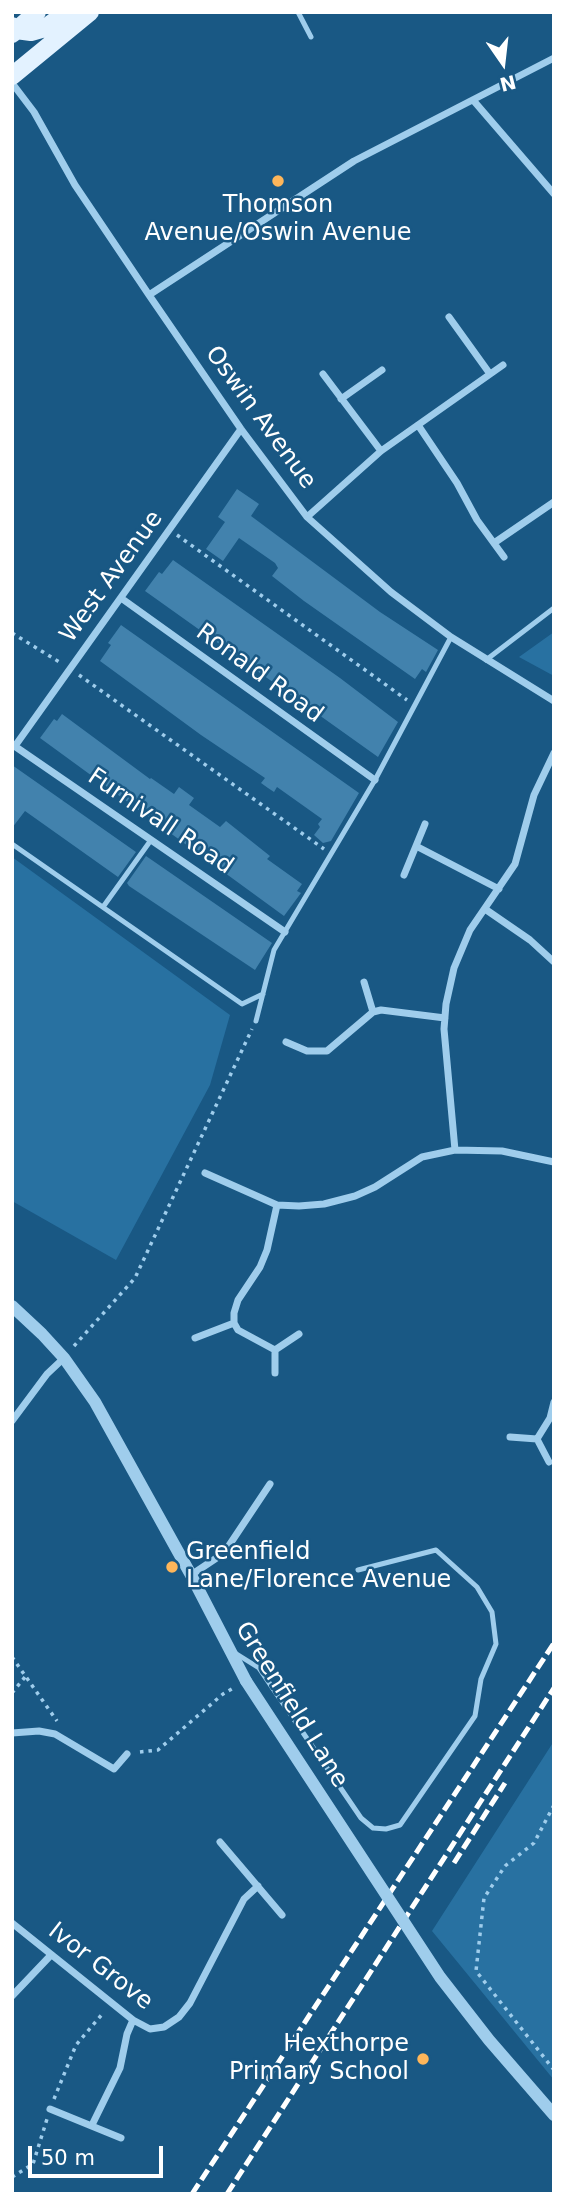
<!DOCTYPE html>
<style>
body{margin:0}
#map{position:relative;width:566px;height:2206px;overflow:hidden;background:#195884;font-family:"DejaVu Sans",sans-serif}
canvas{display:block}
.frame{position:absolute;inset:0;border:14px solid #fff;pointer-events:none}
.north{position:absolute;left:468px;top:28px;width:70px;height:70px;-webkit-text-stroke:5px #195884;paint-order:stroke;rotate:166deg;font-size:19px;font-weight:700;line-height:28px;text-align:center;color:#fff}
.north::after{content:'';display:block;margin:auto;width:24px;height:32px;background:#fff;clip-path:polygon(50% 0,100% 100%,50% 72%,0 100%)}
.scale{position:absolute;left:28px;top:2146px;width:135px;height:32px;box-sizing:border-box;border:4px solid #fff;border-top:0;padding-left:9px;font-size:21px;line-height:24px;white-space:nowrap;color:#fff;-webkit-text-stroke:5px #195884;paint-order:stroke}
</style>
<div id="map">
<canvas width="566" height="2206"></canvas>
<div class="frame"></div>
<div class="north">N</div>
<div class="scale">50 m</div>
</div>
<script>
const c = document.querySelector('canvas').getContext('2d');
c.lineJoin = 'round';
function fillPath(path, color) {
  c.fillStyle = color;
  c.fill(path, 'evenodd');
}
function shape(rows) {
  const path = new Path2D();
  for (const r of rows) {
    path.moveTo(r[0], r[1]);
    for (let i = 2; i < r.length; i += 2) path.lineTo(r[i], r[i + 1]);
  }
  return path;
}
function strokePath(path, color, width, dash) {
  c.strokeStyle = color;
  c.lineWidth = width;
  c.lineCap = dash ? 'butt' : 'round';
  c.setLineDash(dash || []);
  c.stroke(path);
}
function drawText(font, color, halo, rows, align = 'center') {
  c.font = font + ' "DejaVu Sans",sans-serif';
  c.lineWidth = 5;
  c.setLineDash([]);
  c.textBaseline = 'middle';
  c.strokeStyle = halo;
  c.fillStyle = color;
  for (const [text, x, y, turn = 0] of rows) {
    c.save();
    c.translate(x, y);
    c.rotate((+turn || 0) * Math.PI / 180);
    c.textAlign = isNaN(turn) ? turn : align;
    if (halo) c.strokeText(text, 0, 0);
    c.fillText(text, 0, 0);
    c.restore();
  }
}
fillPath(shape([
 [554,632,554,676,519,657],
 [12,857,230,1015,210,1085,116,1260,12,1201],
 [554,1741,554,2080,432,1931]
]), '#2871a1');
fillPath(shape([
 [237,489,259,504,251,516,380,612,438,650,426,672,422,669,415,679,304,601,272,576,278,568,275,563,239,538,223,561,206,549,225,522,218,517],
 [173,560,340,678,398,722,378,757,145,591,159,572,162,574],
 [121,625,359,793,331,841,323,843,314,835,320,827,318,824,322,819,277,787,274,792,268,788,261,783,265,778,201,735,100,661,111,645,108,643],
 [62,714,150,779,151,778,174,794,179,787,194,798,189,805,220,827,226,821,270,856,267,859,302,884,297,891,301,893,284,916,40,738,54,719,57,721],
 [12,765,136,852,118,877,25,811,12,828],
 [146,856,272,943,255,970,129,886,127,883]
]), '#4282ad');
strokePath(shape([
 [177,535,407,700],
 [12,633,61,663],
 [79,675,324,849],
 [74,1346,135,1278,252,1029],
 [12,1657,57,1721],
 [12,1693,25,1677],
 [140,1752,158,1750,223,1694,235,1687],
 [554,1805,534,1843,505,1866,484,1898,476,1971,554,2070],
 [54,2099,76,2045,104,2012],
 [12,2177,33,2164,47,2119]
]), '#9fcdec', 3.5, [3.5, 5]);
strokePath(shape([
 [298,12,311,37],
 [486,660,554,608],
 [12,844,242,1004,263,994],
 [103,907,151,840],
 [256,1021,274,950,375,780,451,637],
 [235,1653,259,1668,361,1818,373,1828,386,1829,400,1825,475,1716,481,1679,496,1644,492,1612,477,1587,436,1550,358,1570]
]), '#9fcdec', 5);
strokePath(shape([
 [12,83,34,112,75,185,149,295,241,429,307,517,391,592,451,637,554,701],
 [473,100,554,194],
 [149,295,354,161,554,58],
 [449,317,490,374],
 [323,374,381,451],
 [341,399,382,370],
 [418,425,457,483,477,520,504,557],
 [307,517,381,451,503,365],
 [494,543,554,502],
 [121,598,375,780],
 [13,745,285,932],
 [15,746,241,429],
 [416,846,499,889],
 [404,875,425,824],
 [485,909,530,940,554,962],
 [364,982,373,1012],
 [286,1042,307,1051,327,1051,373,1012,381,1010,445,1018],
 [455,1150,444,1029,446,1004,454,968,470,930,515,864,534,795,554,753],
 [205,1173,277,1205,299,1206,324,1204,355,1196,375,1187,422,1157,455,1150,502,1151,554,1162],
 [195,1338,234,1323],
 [275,1350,238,1330,234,1323,234,1313,238,1300,260,1267,267,1250,277,1205],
 [275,1373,275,1350,299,1334],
 [12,1421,47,1374,64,1358],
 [510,1437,537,1439,549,1462],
 [537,1439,550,1418,554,1402],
 [191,1575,224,1553,270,1484],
 [12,1733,39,1731,55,1734,114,1769,127,1754],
 [220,1842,282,1915],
 [12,1923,133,2020,150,2029,164,2027,179,2017,190,2003,244,1899,258,1886],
 [12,1996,51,1955],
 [50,2109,121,2138],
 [92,2125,120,2068,127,2034,133,2020]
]), '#9fcdec', 7);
strokePath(shape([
 [12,1306,42,1334,64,1358,95,1402,191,1575,246,1681]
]), '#9fcdec', 12);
strokePath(shape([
 [12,26,16,30,31,32,45,28,67,12],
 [12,34,37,12],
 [12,76,90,12]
]), '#e3f2ff', 18);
strokePath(shape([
 [454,1863,505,1783],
 [192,2194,554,1643],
 [227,2194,554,1688]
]), '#fff', 5, [12, 5]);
strokePath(shape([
 [246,1681,440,1977,489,2040,554,2115]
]), '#9fcdec', 12);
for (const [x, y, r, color] of [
 [278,181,7,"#feb65a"],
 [172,1567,7,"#feb65a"],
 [423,2059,7,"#feb65a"]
]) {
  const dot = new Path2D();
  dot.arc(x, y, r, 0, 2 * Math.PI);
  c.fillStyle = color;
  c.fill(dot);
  strokePath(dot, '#195884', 2.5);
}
drawText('24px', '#fff', '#195884', [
 ["Thomson",278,206],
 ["Avenue/Oswin Avenue",278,234],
 ["Greenfield",186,1553,"left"],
 ["Lane/Florence Avenue",186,1581,"left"],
 ["Hexthorpe",409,2045,"right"],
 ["Primary School",409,2073,"right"]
]);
drawText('24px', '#fff', '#195884', [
 ["Oswin Avenue",260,418,54],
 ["West Avenue",112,577,-54],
 ["Ronald Road",259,674,36],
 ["Furnivall Road",160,822,34],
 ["Greenfield Lane",291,1705,58],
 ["Ivor Grove",100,1967,38]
]);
</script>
